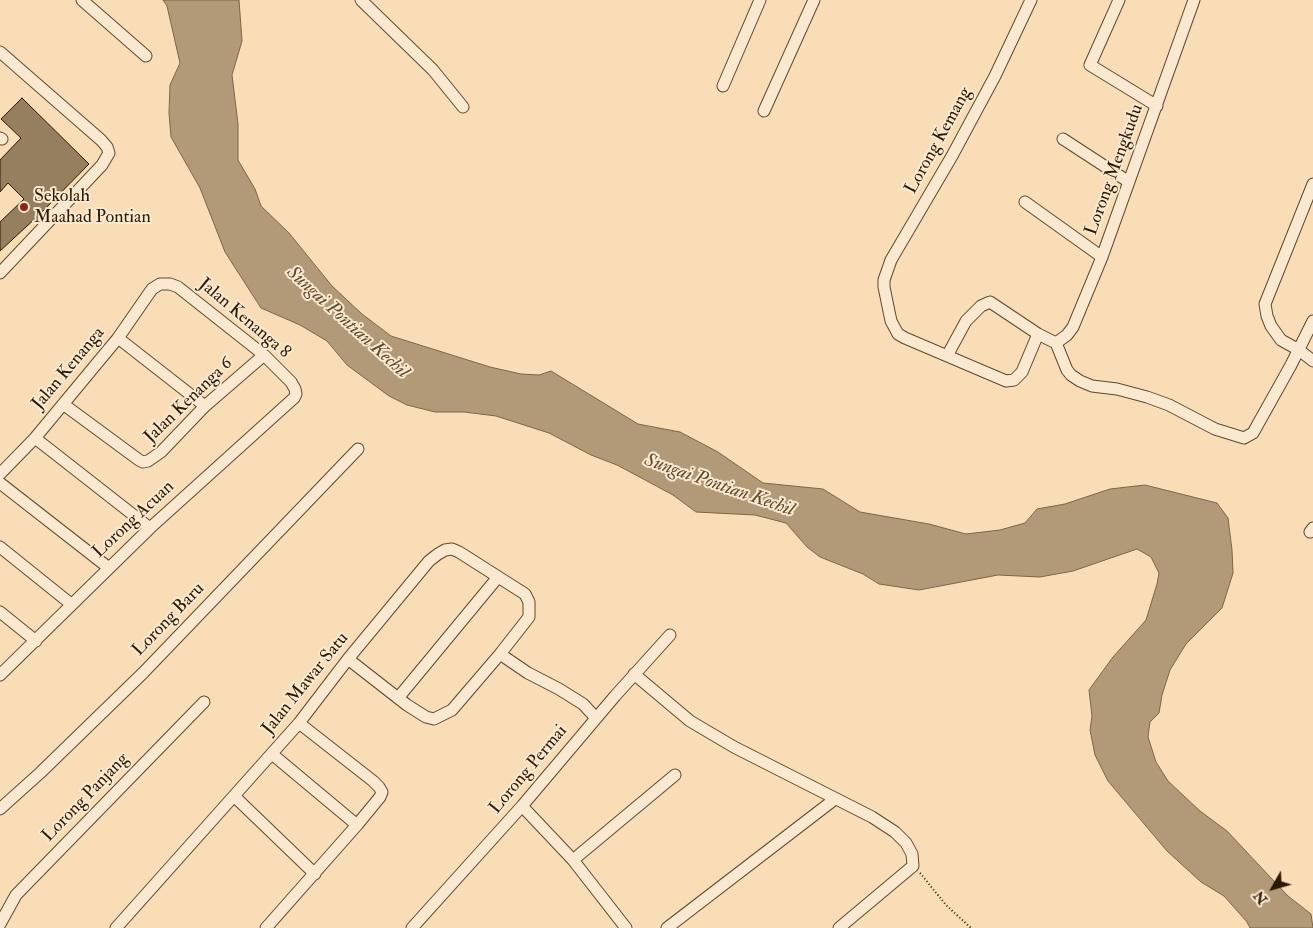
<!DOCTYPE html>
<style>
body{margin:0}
#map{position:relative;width:1313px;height:928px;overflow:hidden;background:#f8ddb7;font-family:"IM FELL Double Pica",serif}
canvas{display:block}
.north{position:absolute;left:1248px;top:863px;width:50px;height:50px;-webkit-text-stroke:4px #fae9d0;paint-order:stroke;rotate:232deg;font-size:14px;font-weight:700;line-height:20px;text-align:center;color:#2b1900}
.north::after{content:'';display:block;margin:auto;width:18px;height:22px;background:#2b1900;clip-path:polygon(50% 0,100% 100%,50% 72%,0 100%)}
</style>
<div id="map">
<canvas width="1313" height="928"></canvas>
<div class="north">N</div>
</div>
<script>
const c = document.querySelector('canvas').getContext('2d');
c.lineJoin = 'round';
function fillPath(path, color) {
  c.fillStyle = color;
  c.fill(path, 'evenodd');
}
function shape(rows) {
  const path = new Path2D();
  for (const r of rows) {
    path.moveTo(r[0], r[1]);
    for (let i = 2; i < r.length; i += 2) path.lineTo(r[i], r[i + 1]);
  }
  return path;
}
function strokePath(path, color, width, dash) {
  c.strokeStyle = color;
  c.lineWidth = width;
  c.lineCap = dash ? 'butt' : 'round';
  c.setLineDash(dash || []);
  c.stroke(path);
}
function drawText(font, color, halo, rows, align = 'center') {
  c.font = font + ' "IM FELL Double Pica",serif';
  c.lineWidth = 4;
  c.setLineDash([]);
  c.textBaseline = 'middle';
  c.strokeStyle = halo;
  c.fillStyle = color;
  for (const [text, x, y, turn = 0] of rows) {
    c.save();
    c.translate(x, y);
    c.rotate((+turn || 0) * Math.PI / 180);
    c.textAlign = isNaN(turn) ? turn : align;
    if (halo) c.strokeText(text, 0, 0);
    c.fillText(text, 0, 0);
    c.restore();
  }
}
const water = shape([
 [163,0,239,0,242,41,232,75,238,124,238,160,255,189,261,206,289,233,332,286,362,314,391,336,490,367,521,374,539,375,551,371,638,424,680,432,718,452,763,483,823,489,860,512,929,524,966,534,1000,530,1025,523,1037,509,1065,504,1110,489,1145,485,1217,503,1228,518,1232,550,1233,573,1222,608,1186,644,1170,670,1162,695,1159,713,1150,722,1148,737,1156,762,1168,781,1200,811,1227,831,1288,896,1311,914,1313,928,1250,928,1247,922,1224,896,1201,882,1167,851,1108,781,1095,755,1090,730,1092,716,1089,690,1113,657,1146,620,1157,584,1159,573,1151,557,1137,549,1073,571,1040,577,998,575,919,590,879,584,863,574,820,557,807,547,786,523,755,515,696,512,673,495,647,481,617,465,591,455,549,433,496,416,464,412,435,412,407,405,389,396,347,365,327,341,300,325,261,308,225,252,200,188,171,137,169,113,170,85,180,63,167,6,163,0]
]);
fillPath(water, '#b29a79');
strokePath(water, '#7c6649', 1);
const building = shape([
 [22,98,89,164,40,214,0,251,0,222,24,199,8,183,0,192,0,160,21,138,1,119,22,98]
]);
fillPath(building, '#967f5f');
strokePath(building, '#2b1900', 1);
const minor = shape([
 [82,0,146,56],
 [361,0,433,70,463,107],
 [1031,0,995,76,952,156,891,260,884,280,884,287,891,321,898,334,905,338,1006,381,1014,380,1022,372,1038,334],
 [1119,0,1090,65,1157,106],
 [0,52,101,140,107,147,109,153,102,165,0,273],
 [723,86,760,0],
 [764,111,814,0],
 [0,138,2,139],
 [1063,139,1129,182],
 [1313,184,1265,304,1267,316,1271,326,1281,340,1299,350,1313,361],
 [1025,202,1102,257],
 [118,338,205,406],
 [1056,343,1067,335,1073,327,1102,257,1194,0],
 [1056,343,1067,370,1071,375,1080,381,1092,386,1117,389,1147,397,1169,405,1215,429,1244,438,1253,433,1291,365,1313,321],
 [947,356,966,321,981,306,990,302,1038,334,1056,343],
 [63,404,139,460,143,462,148,461,161,452,205,406,264,355],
 [35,438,150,528],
 [0,474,35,438,118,338,152,289,160,284,170,284,178,287,264,355,291,382,295,389,296,394,294,398,150,528,0,675],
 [0,483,109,568],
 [1310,532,1313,528],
 [0,547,71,604],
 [0,612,36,641],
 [500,654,528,673,559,689,583,704,596,718],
 [634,674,690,721,734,747,872,817,895,832,906,843,912,854,913,866,839,928],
 [398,698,498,577],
 [272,754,357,825],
 [235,797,315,874],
 [522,806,573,860,626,928],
 [0,809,40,773,143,673,358,449],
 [573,860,675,775],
 [0,924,16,895,204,702],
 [116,928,299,723,348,659,429,561,438,554,445,550,452,549,459,552,525,594,529,602,529,617,500,654,452,710,434,719,426,717,407,705,348,659],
 [266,928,357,825,380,797,382,792,379,787,373,781,299,723],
 [412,928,522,806,615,696,670,635],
 [667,928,835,799]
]);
strokePath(minor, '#5e4a2e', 13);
strokePath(shape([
 [920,873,946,905,971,928]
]), '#2b1900', 2, [1, 2.5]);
strokePath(minor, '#fae9d0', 11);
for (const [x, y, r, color] of [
 [24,207,5,"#8f2418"]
]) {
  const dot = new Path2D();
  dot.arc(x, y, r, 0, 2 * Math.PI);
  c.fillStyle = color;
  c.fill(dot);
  strokePath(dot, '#fae9d0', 2);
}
drawText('18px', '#2b1900', '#fae9d0', [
 ["Lorong Kemang",939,141,-61],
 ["Lorong Mengkudu",1115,170,-70],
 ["Jalan Kenanga 8",244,319,40],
 ["Jalan Kenanga",69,369,-50],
 ["Jalan Kenanga 6",189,401,-44],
 ["Lorong Acuan",134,520,-43],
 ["Lorong Baru",169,620,-46],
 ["Jalan Mawar Satu",306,684,-51],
 ["Lorong Permai",529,770,-50],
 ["Lorong Panjang",86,798,-46]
]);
drawText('18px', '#2b1900', '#fae9d0', [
 ["Sekolah",34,197],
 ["Maahad Pontian",34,218]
], 'left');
drawText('italic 19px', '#614d30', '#fae9d0', [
 ["Sungai Pontian Kechil",347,323,42],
 ["Sungai Pontian Kechil",719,486,19]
]);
</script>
